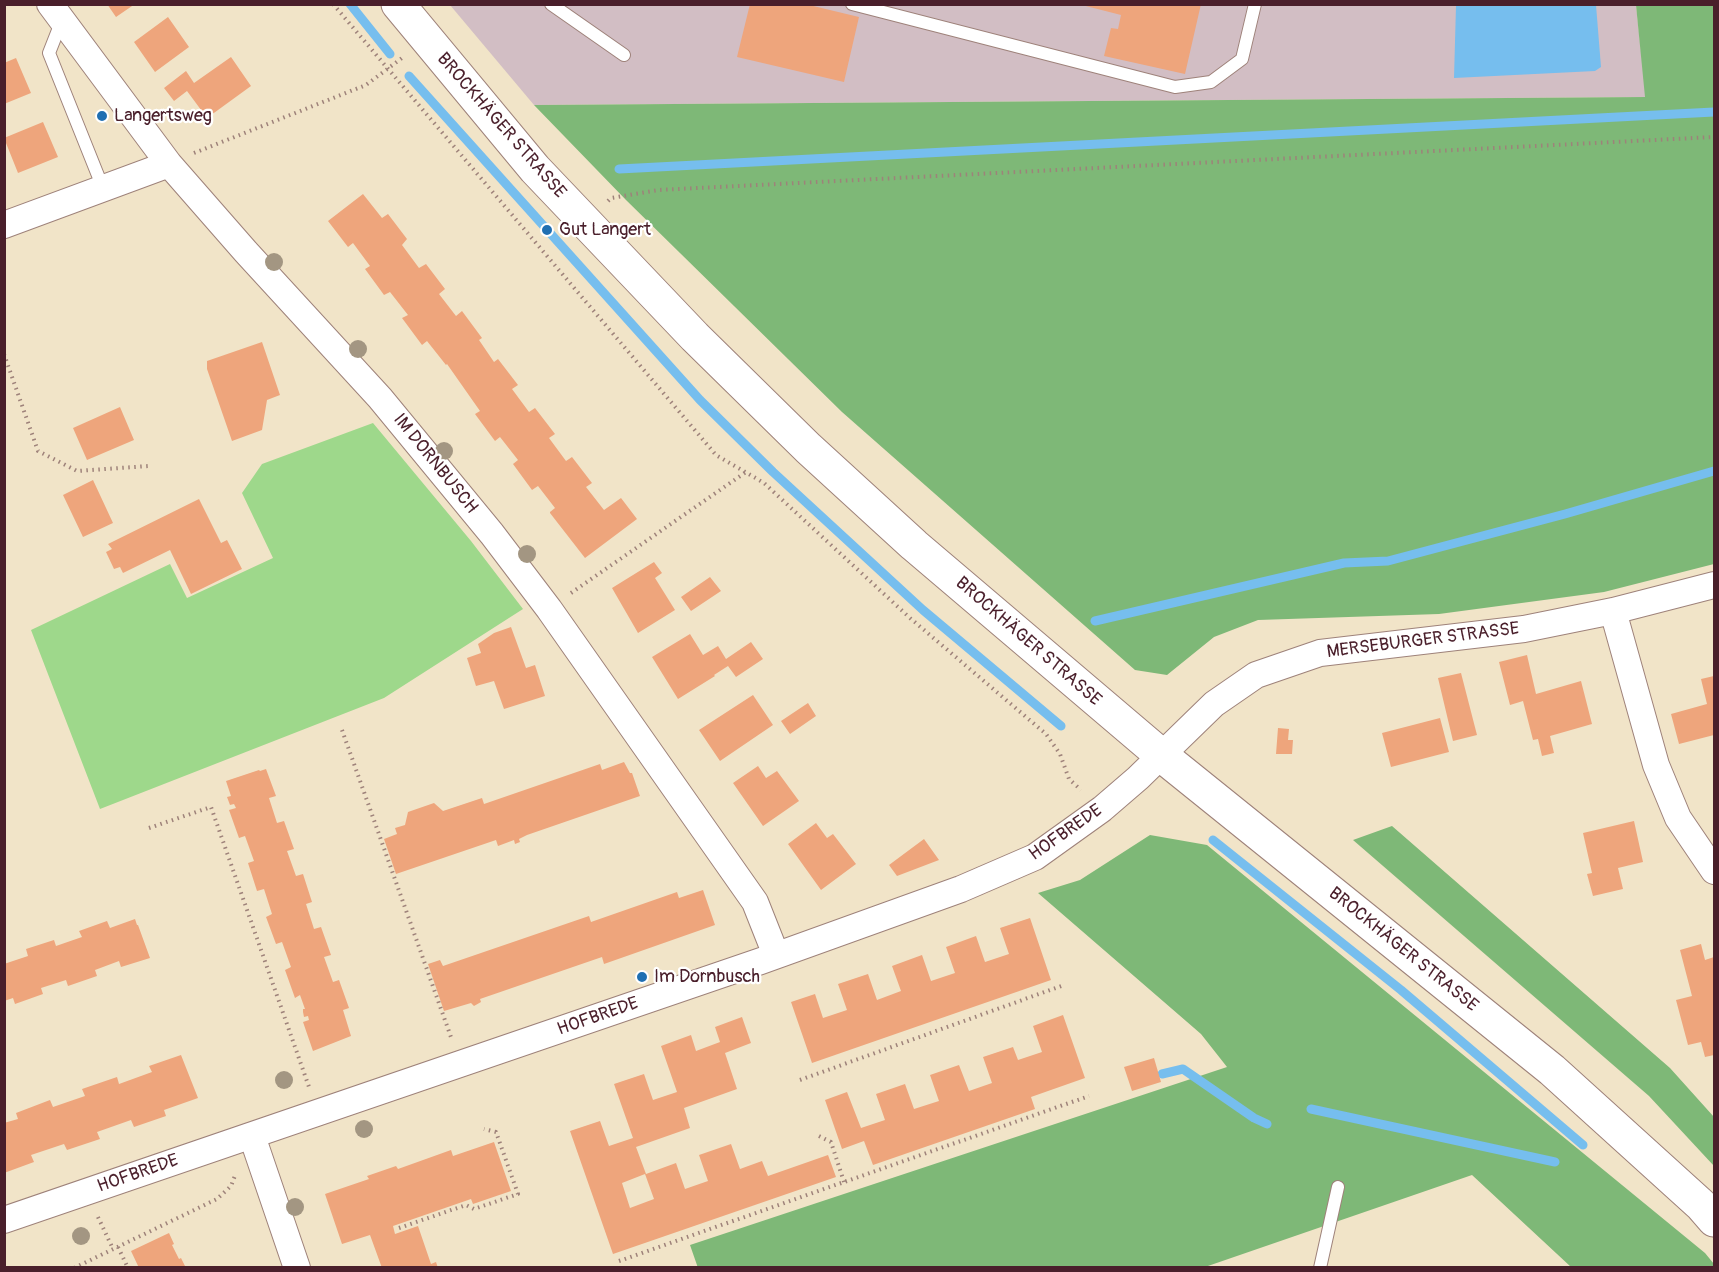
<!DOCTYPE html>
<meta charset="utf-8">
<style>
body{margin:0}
#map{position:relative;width:1719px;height:1272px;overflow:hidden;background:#f1e4c8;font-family:Pangolin,sans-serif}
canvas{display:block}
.frame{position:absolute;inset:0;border:6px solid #4a1f2b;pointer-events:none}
</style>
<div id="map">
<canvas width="1719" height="1272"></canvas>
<div class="frame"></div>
</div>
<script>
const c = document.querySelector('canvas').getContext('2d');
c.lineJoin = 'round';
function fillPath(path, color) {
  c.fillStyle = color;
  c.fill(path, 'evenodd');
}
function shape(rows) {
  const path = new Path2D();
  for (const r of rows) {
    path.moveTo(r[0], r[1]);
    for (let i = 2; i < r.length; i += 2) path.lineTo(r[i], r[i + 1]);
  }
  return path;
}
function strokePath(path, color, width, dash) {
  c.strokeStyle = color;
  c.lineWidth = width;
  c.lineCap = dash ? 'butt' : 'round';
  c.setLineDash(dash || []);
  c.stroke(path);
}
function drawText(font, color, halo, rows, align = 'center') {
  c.font = font + ' Pangolin,sans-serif';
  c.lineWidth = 4.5;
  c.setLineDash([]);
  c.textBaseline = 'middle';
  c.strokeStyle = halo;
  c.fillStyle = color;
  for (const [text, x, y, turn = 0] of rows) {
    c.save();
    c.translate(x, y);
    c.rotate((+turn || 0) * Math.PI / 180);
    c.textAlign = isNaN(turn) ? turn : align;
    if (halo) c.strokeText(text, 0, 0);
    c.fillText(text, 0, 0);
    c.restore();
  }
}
fillPath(shape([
 [450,5,1636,5,1646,97,534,105]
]), '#d2bec4');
fillPath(shape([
 [373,423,471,541,523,609,384,698,100,809,31,630,170,564,187,598,273,558,242,493,262,464]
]), '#9ed88b');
fillPath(shape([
 [1636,5,1714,5,1714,564,1604,592,1439,614,1258,620,1214,637,1167,675,1135,670,842,412,626,200,534,105,1645,97],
 [1392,826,1670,1068,1714,1117,1714,1166,1649,1096,1353,840],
 [1150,835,1207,845,1705,1253,1714,1264,1714,1267,1571,1267,1472,1175,1205,1267,698,1268,690,1245,1227,1067,1201,1034,1038,893,1080,880]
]), '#7eb877');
fillPath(shape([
 [1541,5,1596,5,1601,67,1595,71,1454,78,1456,6]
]), '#76beee');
strokePath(shape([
 [350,4,390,54],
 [409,76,700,400,773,472,923,610,1061,726],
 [619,169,1714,112],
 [1095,621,1344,563,1388,561,1565,514,1714,471],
 [1213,840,1401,990,1583,1145],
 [1162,1074,1183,1069,1254,1118,1267,1124],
 [1311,1109,1555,1162]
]), '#76beee', 9);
fillPath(shape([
 [107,4,135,4,116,17],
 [750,4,805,4,859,17,844,82,737,57],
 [1078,4,1201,4,1185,74,1104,56,1111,28,1118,29,1121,15],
 [168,17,189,47,155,72,134,42],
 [231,57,251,86,207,118,187,91,174,101,164,88,186,71,194,83],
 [16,58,31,93,4,104,4,63],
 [43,122,58,157,18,173,4,138],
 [363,194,382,218,388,214,407,239,402,245,419,268,426,264,445,289,439,294,456,316,462,311,482,338,479,340,494,362,498,359,518,385,512,389,529,412,535,408,555,434,549,438,566,461,572,457,592,483,586,487,604,510,621,498,637,519,585,558,550,513,550,512,555,508,538,486,532,490,513,464,518,460,500,437,495,441,475,414,480,411,447,364,446,365,427,341,422,345,402,318,408,315,390,292,384,295,365,269,370,266,353,243,348,247,328,221],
 [262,342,280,395,267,400,262,430,232,441,207,369,207,361],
 [120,407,134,440,87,460,73,428],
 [93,480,113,523,83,537,63,495],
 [199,499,221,543,227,540,242,569,191,594,170,550,123,573,120,567,114,569,106,552,112,549,108,544],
 [654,562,662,573,655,578,675,610,638,633,612,588],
 [710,577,721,591,691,611,681,597],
 [511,627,526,668,535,665,545,696,504,709,494,681,476,686,467,658,481,653,478,644,494,633],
 [690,634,703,655,718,646,726,659,751,642,763,659,736,677,728,666,714,675,715,676,678,699,652,657],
 [1527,655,1536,694,1581,681,1592,724,1550,736,1554,753,1542,756,1538,739,1533,740,1523,701,1510,705,1499,662],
 [1461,673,1477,735,1453,741,1438,678],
 [1714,676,1714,735,1679,744,1671,714,1707,704,1701,679],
 [753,695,773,725,720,761,699,730],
 [808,703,816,716,790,734,781,721],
 [1440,718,1449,752,1391,767,1382,733],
 [1278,728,1289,729,1288,740,1293,740,1292,754,1276,754],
 [624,762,630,773,632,773,640,796,527,835,519,839,520,842,515,844,514,840,498,846,496,840,396,874,384,839,397,834,395,828,405,825,408,812,434,803,443,811,482,798,484,804,600,764,602,770],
 [758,766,766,778,777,771,799,801,763,826,733,783],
 [266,769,276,796,269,798,277,823,284,821,294,849,287,851,296,876,303,874,312,902,306,904,314,929,321,927,331,955,324,957,333,982,339,980,349,1008,343,1010,351,1036,313,1051,303,1022,309,1020,308,1016,304,1017,303,1012,303,1009,305,1009,300,995,295,998,285,970,291,967,282,942,276,944,266,917,272,914,264,889,257,891,248,863,254,861,245,836,239,838,229,810,236,808,234,804,230,805,227,797,231,796,226,781,259,770,260,771],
 [1634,821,1643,862,1618,868,1623,889,1593,896,1587,874,1592,873,1583,833],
 [816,823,827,838,833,834,856,864,821,890,788,844],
 [924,839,939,860,897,876,889,865],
 [703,890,715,925,604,964,602,957,480,999,481,1002,474,1006,471,1003,444,1011,428,964,440,960,443,966,589,916,591,922,677,892,679,898],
 [1030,918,1051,980,812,1063,791,1002,815,994,823,1018,847,1010,838,984,868,974,877,1000,901,991,892,966,922,955,931,981,955,973,946,947,976,936,985,962,1009,954,1000,928],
 [135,919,137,925,138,925,150,958,121,967,119,961,95,970,97,976,68,986,66,980,41,988,43,994,15,1004,13,998,4,1001,4,964,28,956,26,949,54,940,56,946,82,937,79,931,107,921,110,928],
 [1701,944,1705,960,1714,957,1714,1055,1705,1057,1701,1042,1688,1045,1676,1000,1692,996,1680,950],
 [1063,1015,1085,1078,1031,1097,1035,1109,873,1165,864,1141,842,1149,825,1100,847,1092,861,1128,885,1120,876,1094,905,1084,914,1109,939,1101,930,1075,959,1065,969,1091,992,1083,983,1057,1013,1047,1018,1060,1042,1052,1033,1026],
 [742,1017,751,1043,725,1053,737,1089,684,1108,690,1128,636,1147,646,1174,676,1163,685,1189,708,1181,699,1155,731,1144,740,1169,762,1161,768,1176,828,1155,836,1177,613,1254,570,1131,600,1121,609,1146,633,1138,614,1084,644,1074,653,1100,677,1092,661,1046,691,1035,696,1051,720,1042,715,1027],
 [645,1174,654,1199,630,1208,622,1183],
 [181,1055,198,1098,164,1110,166,1116,134,1127,131,1120,97,1132,100,1139,67,1150,64,1144,31,1155,34,1162,4,1173,4,1123,18,1119,16,1113,50,1100,53,1107,85,1096,82,1089,117,1077,119,1084,152,1072,149,1066],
 [1154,1058,1161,1082,1132,1091,1124,1067],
 [494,1142,511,1191,473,1204,471,1199,393,1226,395,1234,418,1226,431,1264,436,1262,438,1268,382,1268,370,1235,342,1244,325,1194,369,1179,367,1176,396,1166,398,1169,451,1150,453,1156],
 [169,1233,174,1244,172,1245,179,1259,181,1258,186,1268,139,1268,131,1251]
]), '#eea57c');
const lane = shape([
 [551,4,624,55],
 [852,4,1175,87,1211,82,1242,59,1255,4],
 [62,20,49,53,103,188],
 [1320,1268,1338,1187]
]);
const street = shape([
 [50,4,169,164,246,252,380,398,492,534,549,609,755,902,776,955],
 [4,225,169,164],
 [1613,611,1656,765,1678,818,1714,871],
 [252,1136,297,1268],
 [4,1220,761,961,961,889,1035,857,1102,809,1138,778,1214,704,1256,675,1320,653,1524,629,1613,611,1714,585]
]);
const secondary = shape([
 [398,4,535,169,695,337,808,448,914,545,1161,755,1552,1070,1701,1205,1714,1220]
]);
strokePath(lane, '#9e827a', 14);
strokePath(street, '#9e827a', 28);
strokePath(secondary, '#9e827a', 35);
strokePath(shape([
 [333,4,716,455,764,483,910,618,1046,734,1060,754,1069,779,1081,790],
 [194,153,366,85,402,58],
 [608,201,611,198,658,190,1714,137],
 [4,354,38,451,77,471,149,466],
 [571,593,746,472],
 [342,730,452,1040],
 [149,828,211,807,309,1087],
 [800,1080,1064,985],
 [819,1136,831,1142,844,1182],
 [98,1217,113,1249],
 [399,1228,466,1205,474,1209,518,1194,496,1132,484,1129],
 [118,1247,128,1268],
 [619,1261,1089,1096],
 [74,1268,217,1199,231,1186,236,1173]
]), '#9e827a', 4, [1.5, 4.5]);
strokePath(lane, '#fff', 12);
strokePath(street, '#fff', 26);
strokePath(secondary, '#fff', 33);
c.fillStyle = '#a39682';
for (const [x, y] of [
 [274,262],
 [358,349],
 [444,451],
 [527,554],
 [284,1080],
 [364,1129],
 [295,1207],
 [81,1236]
]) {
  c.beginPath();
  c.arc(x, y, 9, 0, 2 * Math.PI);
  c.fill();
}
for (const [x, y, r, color] of [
 [102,116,6,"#1f6fb2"],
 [547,230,6,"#1f6fb2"],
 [642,977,6,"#1f6fb2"]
]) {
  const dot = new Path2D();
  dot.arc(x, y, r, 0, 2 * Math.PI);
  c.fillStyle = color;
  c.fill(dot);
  strokePath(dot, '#fff', 2);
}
drawText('18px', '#4a1f2b', '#fff', [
 ["Langertsweg",114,116],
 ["Gut Langert",559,230],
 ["Im Dornbusch",654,977]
], 'left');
drawText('18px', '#4a1f2b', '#fff', [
 ["BROCKHÄGER STRASSE",501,126,49],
 ["IM DORNBUSCH",435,464,51],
 ["MERSEBURGER STRASSE",1423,641,-7],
 ["BROCKHÄGER STRASSE",1028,642,41],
 ["HOFBREDE",1066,833,-35],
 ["BROCKHÄGER STRASSE",1403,950,39],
 ["HOFBREDE",598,1017,-19],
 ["HOFBREDE",138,1174,-19]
]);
</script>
